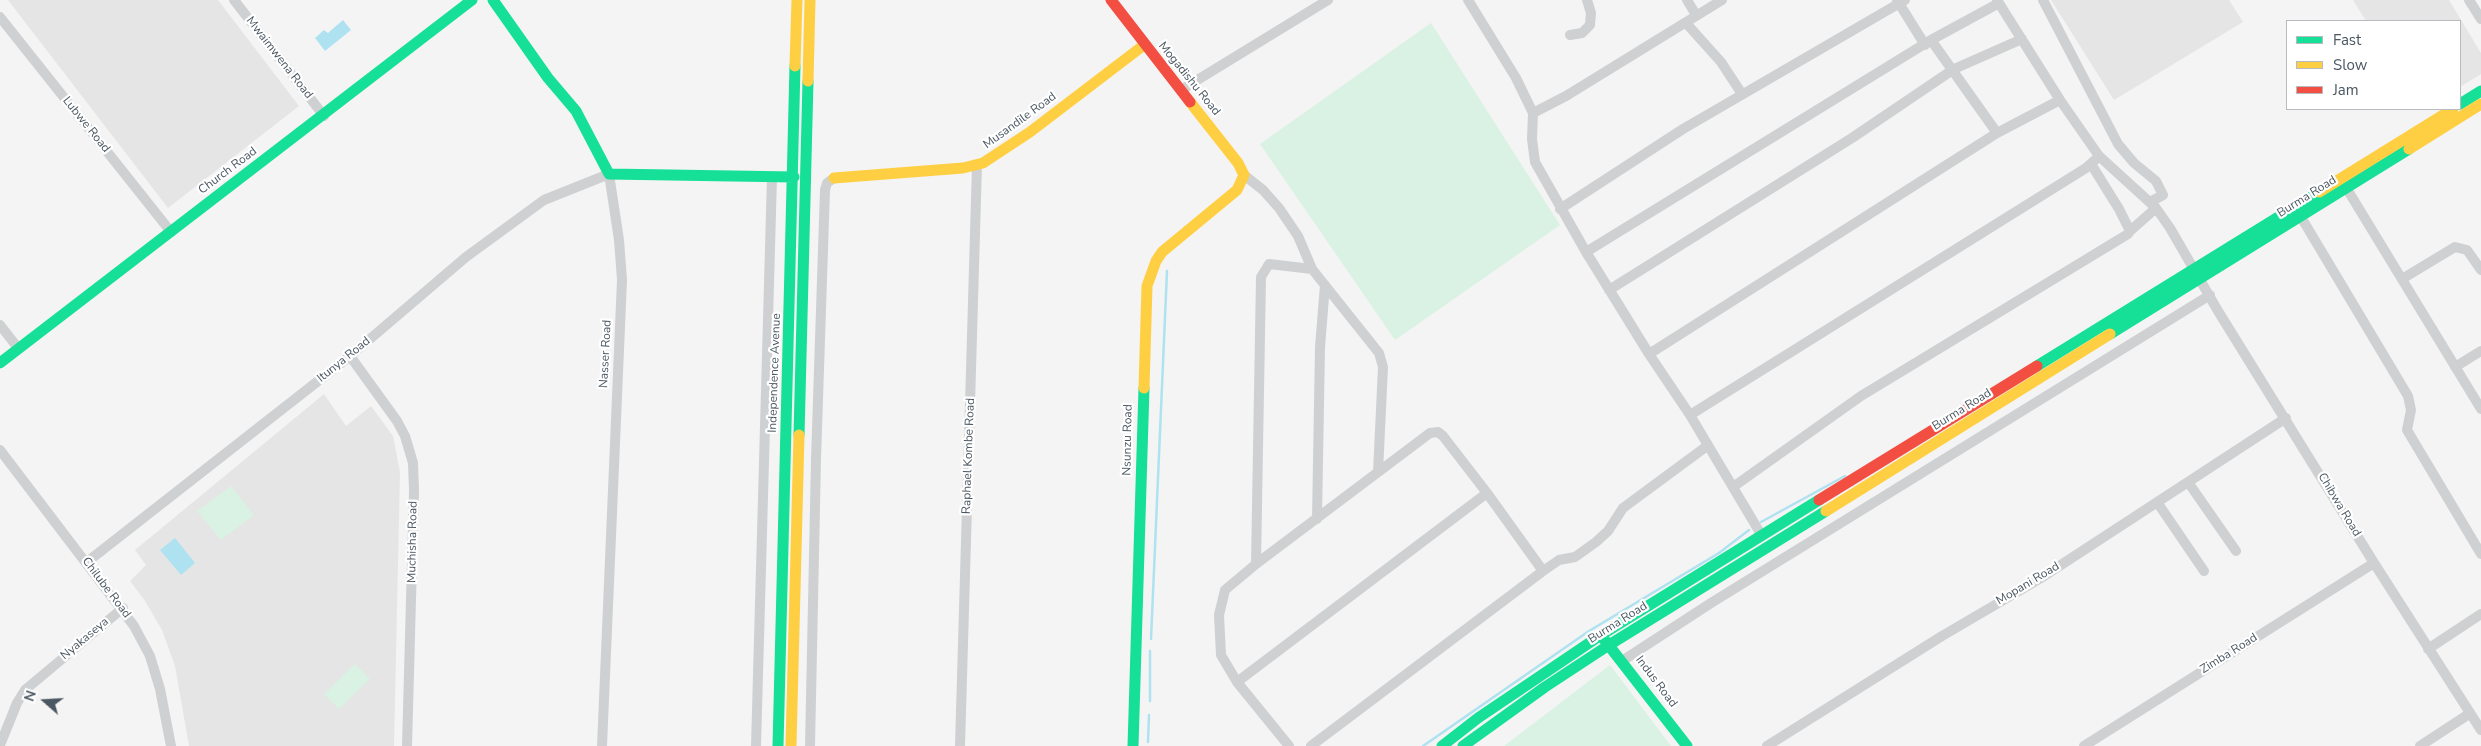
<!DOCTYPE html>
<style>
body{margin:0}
#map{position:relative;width:2481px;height:746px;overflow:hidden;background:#f4f4f4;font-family:"Nunito Sans",sans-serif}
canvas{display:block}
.legend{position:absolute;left:2286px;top:20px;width:175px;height:90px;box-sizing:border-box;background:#fff;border:1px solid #b7bbc0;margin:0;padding:6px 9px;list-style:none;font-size:15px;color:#4a5661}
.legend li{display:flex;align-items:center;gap:10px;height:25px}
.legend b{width:25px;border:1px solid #b7bbc0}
.north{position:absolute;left:20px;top:676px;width:50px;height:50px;-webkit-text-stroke:4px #fff;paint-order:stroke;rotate:289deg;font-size:14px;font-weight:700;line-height:20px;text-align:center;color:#4a5661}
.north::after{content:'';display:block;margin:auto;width:18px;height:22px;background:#4a5661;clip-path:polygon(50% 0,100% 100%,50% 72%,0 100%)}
</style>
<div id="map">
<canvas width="2481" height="746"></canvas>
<ul class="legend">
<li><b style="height:6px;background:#16e098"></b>Fast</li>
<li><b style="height:6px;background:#ffcf43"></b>Slow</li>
<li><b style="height:6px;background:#f24e42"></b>Jam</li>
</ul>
<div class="north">N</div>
</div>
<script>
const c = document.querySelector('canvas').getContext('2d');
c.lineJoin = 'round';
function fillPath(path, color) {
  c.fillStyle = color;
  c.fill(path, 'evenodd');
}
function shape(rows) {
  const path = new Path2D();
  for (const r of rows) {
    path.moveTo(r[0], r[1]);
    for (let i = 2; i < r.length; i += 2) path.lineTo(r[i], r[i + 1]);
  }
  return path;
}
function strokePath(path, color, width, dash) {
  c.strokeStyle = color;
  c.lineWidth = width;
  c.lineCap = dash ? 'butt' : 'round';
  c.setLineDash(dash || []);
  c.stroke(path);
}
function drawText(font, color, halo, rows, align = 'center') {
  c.font = font + ' "Nunito Sans",sans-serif';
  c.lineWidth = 4.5;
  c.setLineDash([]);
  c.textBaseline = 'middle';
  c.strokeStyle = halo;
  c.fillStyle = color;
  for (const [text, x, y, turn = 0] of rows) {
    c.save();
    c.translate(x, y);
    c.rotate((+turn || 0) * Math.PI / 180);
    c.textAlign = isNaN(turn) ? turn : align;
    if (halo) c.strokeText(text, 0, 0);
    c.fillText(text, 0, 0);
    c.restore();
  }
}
fillPath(shape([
 [8,0,218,0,299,106,168,208],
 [2051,0,2229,0,2243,22,2114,100],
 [2353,0,2449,0,2481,53,2481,74,2460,87,2460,21,2366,21],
 [324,394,346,426,371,406,393,436,400,472,394,746,189,746,175,666,162,630,145,601,130,581,146,565,135,550]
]), '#e6e5e6');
fillPath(shape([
 [1431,23,1560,225,1395,340,1260,144],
 [231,486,254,515,221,540,197,511],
 [355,664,370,679,339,709,324,694],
 [1610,665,1671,746,1504,746]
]), '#d9f2e3');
fillPath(shape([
 [343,20,351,30,325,51,315,38,324,30,328,33],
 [175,538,195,563,181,575,160,550]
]), '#aee2f0');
strokePath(shape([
 [1761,522,1845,476],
 [1151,639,1167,271],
 [1150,701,1150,651],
 [1148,742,1149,715],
 [1423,746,1589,631,1719,553,1749,530]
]), '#aee2f0', 2.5);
strokePath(shape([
 [234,0,324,116],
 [1468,0,1516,78,1533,113,1532,139,1535,162,1586,252,1649,354,1690,415,1762,536],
 [1687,0,1696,15],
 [1897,0,1925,45],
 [1997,0,2060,100,2099,156,2156,208,2170,228,2218,311,2374,563,2481,730],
 [2043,0,2118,144,2134,163,2156,181,2163,195,2150,202],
 [2469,0,2481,19],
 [0,17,171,232],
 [1686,23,1721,62,1742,94],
 [1570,35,1582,33,1590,25,1591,13,1587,0],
 [1931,40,1997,133],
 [1181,90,1328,0],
 [1533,113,1566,96,1722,0],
 [1244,175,1263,190,1279,208,1298,236,1312,269,1379,353,1383,367,1378,472],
 [2347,189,2481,409],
 [1560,209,1683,129,1905,0],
 [2301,217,2408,396,2411,410,2407,430,2481,554],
 [2130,231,2156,208],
 [1586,252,1931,40,1999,3],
 [2402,279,2455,247,2467,250,2481,270],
 [1609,290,1852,138,1954,69,2022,39],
 [0,325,18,348],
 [1649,354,1997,133,2060,100],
 [350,356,397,421,405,436,413,463,414,490,407,746],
 [2455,367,2481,351],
 [1690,415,2086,168,2095,160],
 [0,450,134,626,150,656,160,689,171,746],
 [2188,482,2236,551],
 [1733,487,1861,396,2128,234,2130,231,2119,209,2091,164],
 [2157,502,2204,571],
 [1317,519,1320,347,1325,285],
 [87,562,350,356,466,257,544,200,609,174,619,240,622,280,602,746],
 [1256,564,1261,277,1269,264,1312,269],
 [2428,649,2481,614],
 [1622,661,1711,603,2210,295],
 [1237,682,1487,493],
 [0,745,17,703,25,690,123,608],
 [756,746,772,177],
 [810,746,816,459,825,190,827,183,834,178],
 [960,746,977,165],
 [1289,746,1237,682,1221,655,1219,615,1225,590,1256,564,1430,433,1438,432,1443,436,1487,493,1543,571],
 [1311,746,1543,571,1559,560,1575,557,1596,542,1608,531,1623,508,1707,446],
 [1767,746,1942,636,2041,578,2286,418],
 [2084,746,2374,563],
 [2420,746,2469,714]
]), '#ced0d2', 10);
strokePath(shape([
 [493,0,548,78,576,111,609,174,794,177],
 [2460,104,2481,91],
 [2110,334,2409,149],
 [0,363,472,0],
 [2037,366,2319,192],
 [799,435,808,81],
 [1603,638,1687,746],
 [778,746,795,66],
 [1133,746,1144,388],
 [1442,746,1478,718,1601,635,1819,500],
 [1463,746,1545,687,1609,645,1826,511]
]), '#16e098', 11);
strokePath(shape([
 [795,66,797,0],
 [808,81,810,0],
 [2409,149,2481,104],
 [834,178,963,168,983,163,1030,132,1144,45],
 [2319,192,2453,109],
 [1144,388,1147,286,1156,261,1162,252,1237,190,1244,175,1238,163,1190,102],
 [1826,511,2110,334],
 [791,746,799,435]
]), '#ffcf43', 11);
strokePath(shape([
 [1111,0,1190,102],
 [1819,500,2037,366]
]), '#f24e42', 11);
drawText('12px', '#4a5661', '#fff', [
 ["Mwaimwena Road",279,58,52],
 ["Mogadishu Road",1189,79,51],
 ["Musandile Road",1020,121,-36],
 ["Lubwe Road",86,125,51],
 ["Church Road",228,171,-37],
 ["Burma Road",2307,197,-32],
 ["Nasser Road",606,354,-87],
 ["Itunya Road",344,360,-39],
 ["Independence Avenue",775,373,-88],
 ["Burma Road",1962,410,-32],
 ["Nsunzu Road",1128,440,-89],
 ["Raphael Kombe Road",969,456,-88],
 ["Chibwa Road",2339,505,59],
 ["Muchisha Road",413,542,-89],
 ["Mopani Road",2028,584,-31],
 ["Chilube Road",106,588,53],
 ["Burma Road",1618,623,-32],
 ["Nyakaseya",85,639,-40],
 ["Zimba Road",2229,654,-32],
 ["Indus Road",1656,682,53]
]);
</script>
